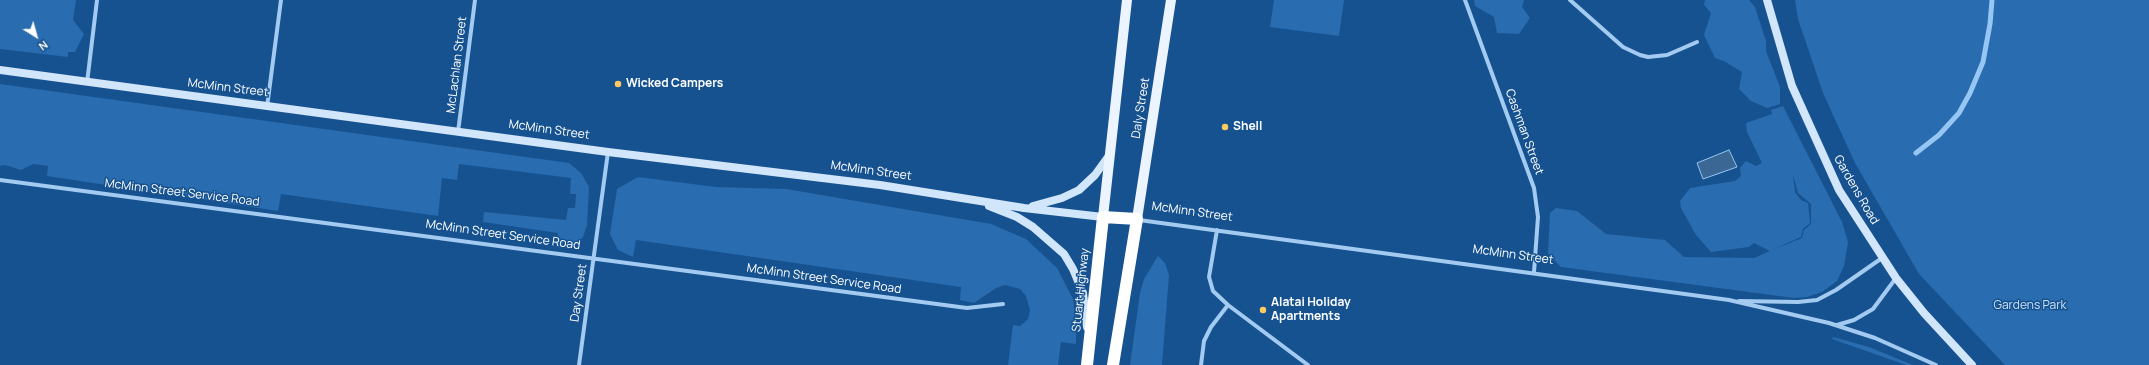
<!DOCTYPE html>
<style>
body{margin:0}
#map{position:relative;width:2149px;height:365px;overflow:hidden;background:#165290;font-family:Manrope,sans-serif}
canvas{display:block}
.north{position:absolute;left:16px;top:16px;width:40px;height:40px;-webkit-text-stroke:3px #165290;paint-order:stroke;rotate:143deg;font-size:11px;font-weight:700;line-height:16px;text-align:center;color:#fff}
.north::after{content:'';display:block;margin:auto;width:14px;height:18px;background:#fff;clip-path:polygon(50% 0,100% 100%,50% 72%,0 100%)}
</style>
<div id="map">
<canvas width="2149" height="365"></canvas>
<div class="north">N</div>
</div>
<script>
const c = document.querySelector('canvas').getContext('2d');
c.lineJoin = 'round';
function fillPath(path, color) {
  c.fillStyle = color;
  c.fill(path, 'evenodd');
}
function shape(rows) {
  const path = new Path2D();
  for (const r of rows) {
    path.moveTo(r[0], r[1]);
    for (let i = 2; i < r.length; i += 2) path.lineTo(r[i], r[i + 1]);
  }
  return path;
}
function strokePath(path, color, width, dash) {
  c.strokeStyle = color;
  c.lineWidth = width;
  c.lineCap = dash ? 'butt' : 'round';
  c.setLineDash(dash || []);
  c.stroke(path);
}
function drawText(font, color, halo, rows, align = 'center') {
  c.font = font + ' Manrope,sans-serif';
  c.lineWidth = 3;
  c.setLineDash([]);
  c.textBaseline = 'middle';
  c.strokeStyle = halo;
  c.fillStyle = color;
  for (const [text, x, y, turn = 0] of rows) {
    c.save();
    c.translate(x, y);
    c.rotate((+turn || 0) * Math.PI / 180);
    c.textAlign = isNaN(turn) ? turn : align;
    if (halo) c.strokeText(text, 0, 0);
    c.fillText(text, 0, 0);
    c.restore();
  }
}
fillPath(shape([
 [0,0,76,0,73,20,84,34,75,52,68,52,68,57,0,49],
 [1274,0,1344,0,1339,36,1270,27],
 [1474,0,1524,0,1522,7,1530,18,1519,34,1497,33,1494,17,1475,6],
 [1705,0,1749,0,1755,7,1766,41,1766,51,1780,87,1780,104,1767,108,1751,101,1739,89,1742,72,1724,61,1715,58,1704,35,1711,13,1704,5],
 [1795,0,2149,0,2149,365,2005,365,1919,274,1855,163,1823,93,1798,19],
 [0,84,569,163,581,173,589,187,587,225,583,237,573,247,560,248,556,247,558,233,483,222,484,212,566,220,568,208,575,208,576,194,570,194,571,178,459,164,457,180,442,178,438,216,281,194,278,211,47,176,48,166,33,164,21,170,5,165,0,166],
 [1783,106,1842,222,1848,242,1844,266,1837,281,1822,292,1807,297,1794,298,1561,267,1548,254,1550,213,1556,208,1577,211,1606,234,1665,240,1684,257,1754,258,1770,251,1754,243,1749,247,1711,252,1696,235,1681,208,1680,201,1690,188,1735,181,1741,176,1740,168,1746,161,1756,166,1762,163,1747,132,1746,123,1772,114,1771,110],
 [1793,175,1798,193,1811,204,1811,224,1804,230,1802,238,1772,250,1801,237,1803,229,1810,223,1808,203,1801,200,1795,192],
 [638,177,716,187,786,189,991,224,1026,239,1057,268,1073,299,1076,322,1076,344,1061,342,1058,365,1008,365,1013,325,1020,326,1028,319,1030,310,1026,296,1020,289,1005,285,996,288,974,303,960,300,961,287,636,240,633,257,618,250,610,234,617,189],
 [1158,256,1165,263,1169,275,1162,365,1130,365,1140,293,1144,279],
 [1833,337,1869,347,1913,365,1906,365,1832,339]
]), '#296caf');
const water = shape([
 [1729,150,1737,167,1703,179,1697,163,1729,150]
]);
fillPath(water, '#3b6794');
strokePath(water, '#96c6f3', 1);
strokePath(shape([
 [1916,153,1939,135,1959,113,1970,93,1983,62,1990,24,1992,0]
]), '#96c6f3', 5);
strokePath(shape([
 [1465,0,1534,188,1538,217,1534,272],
 [1570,0,1623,47,1640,55,1648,57,1667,55,1697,42],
 [87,83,97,0],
 [267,107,281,0],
 [458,132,475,0],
 [0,180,967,308,1003,304],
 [1139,220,1729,300,1829,323,1875,338,1936,365],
 [1739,301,1798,302,1817,300,1836,290,1882,258],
 [1228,305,1308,365],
 [1837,325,1854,320,1873,309,1896,278],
 [579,365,608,152],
 [1201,365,1204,341,1211,327,1228,305,1213,291,1209,277,1217,230]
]), '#a3caf0', 4);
strokePath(shape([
 [1767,0,1792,86,1839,190,1896,278,1924,313,1972,365],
 [0,70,608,152,880,185,1024,208,1103,217],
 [989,206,1017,217,1033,227,1064,254,1073,269,1083,293,1087,327],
 [1033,206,1062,198,1079,190,1095,175,1108,157]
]), '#d1e5fb', 8);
strokePath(shape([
 [1103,217,1127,0],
 [1137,219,1171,0]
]), '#ecf4ff', 10);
strokePath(shape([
 [1087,365,1103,217,1137,219,1113,365]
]), '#fff', 12);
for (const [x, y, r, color] of [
 [618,84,4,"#ffca62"],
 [1225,127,4,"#ffca62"],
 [1263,310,4,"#ffca62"]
]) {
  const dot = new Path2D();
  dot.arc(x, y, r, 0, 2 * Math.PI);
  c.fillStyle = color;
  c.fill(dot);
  strokePath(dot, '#165290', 1.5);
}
drawText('12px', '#fff', '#165290', [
 ["McLachlan Street",457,65,-83],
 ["McMinn Street",228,88,7],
 ["Daly Street",1141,108,-81],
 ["McMinn Street",549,130,8],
 ["Cashman Street",1524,132,70],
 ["McMinn Street",871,171,8],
 ["Gardens Road",1856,190,60],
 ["McMinn Street Service Road",182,193,7],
 ["McMinn Street",1192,212,8],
 ["McMinn Street Service Road",503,235,8],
 ["McMinn Street",1513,255,8],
 ["McMinn Street Service Road",824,279,8],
 ["Stuart Highway",1081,290,-84],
 ["Day Street",579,293,-82]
]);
drawText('bold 12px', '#fff', '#165290', [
 ["Wicked Campers",626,84],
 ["Shell",1233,127],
 ["Alatai Holiday",1271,303],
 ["Apartments",1271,317]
], 'left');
drawText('12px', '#cae3fb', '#165290', [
 ["Gardens Park",2030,306]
]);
</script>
